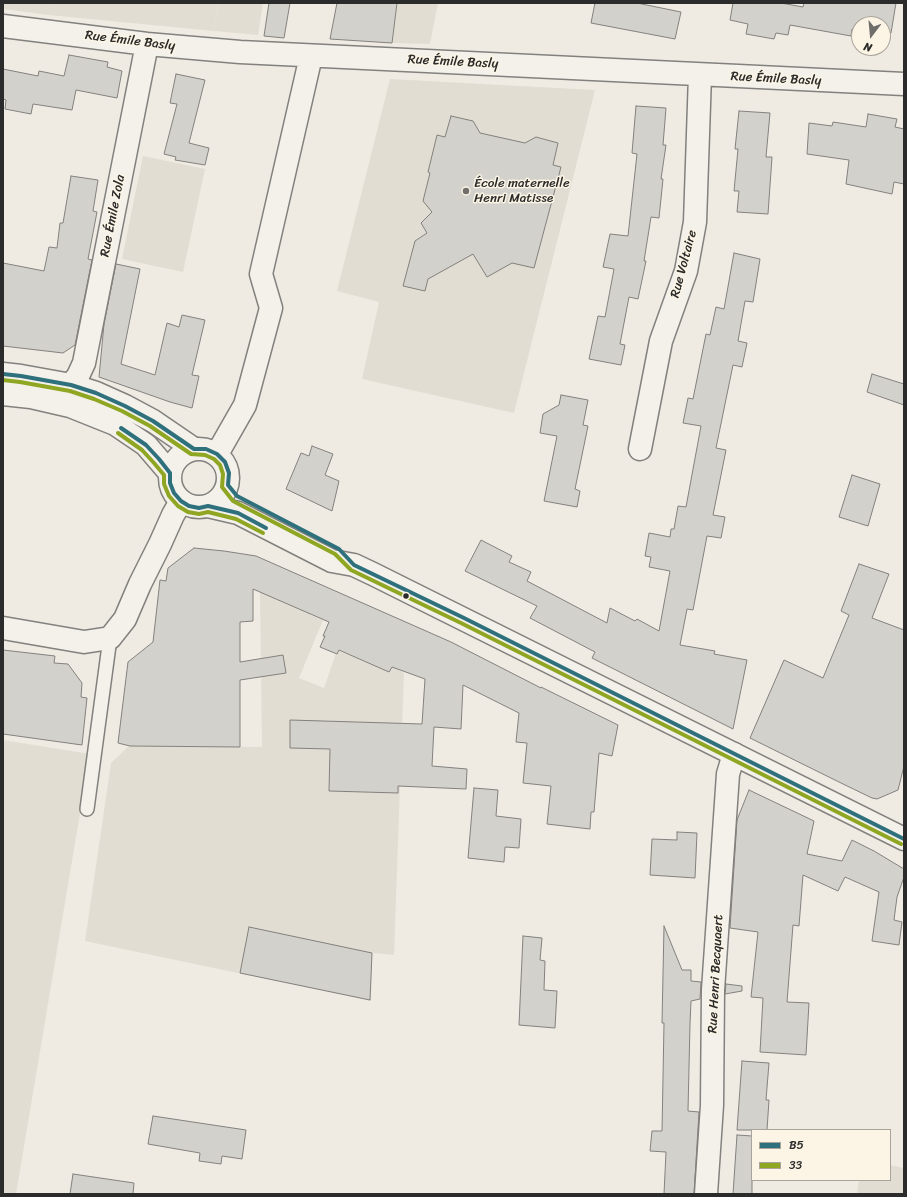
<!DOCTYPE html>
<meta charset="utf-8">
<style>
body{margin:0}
#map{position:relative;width:907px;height:1197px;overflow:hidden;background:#efebe3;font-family:Sriracha,sans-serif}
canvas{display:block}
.frame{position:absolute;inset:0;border:4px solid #2b2b2b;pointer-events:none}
.legend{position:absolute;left:751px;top:1129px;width:140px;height:52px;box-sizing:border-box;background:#fcf5e5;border:1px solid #a8a49b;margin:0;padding:5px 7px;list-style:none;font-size:12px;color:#2b2b2b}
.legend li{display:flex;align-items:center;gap:8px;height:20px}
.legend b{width:20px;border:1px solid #a8a49b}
.north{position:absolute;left:851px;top:16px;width:40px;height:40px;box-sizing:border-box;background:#fcf5e5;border:1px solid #a8a49b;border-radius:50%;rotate:196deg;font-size:11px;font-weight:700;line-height:16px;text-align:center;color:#2b2b2b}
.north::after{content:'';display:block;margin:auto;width:14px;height:18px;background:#706e6b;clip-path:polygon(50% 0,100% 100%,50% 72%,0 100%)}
</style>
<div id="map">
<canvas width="907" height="1197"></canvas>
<div class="frame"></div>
<ul class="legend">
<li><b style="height:5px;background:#2e707c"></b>B5</li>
<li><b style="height:5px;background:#8fa623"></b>33</li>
</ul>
<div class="north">N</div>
</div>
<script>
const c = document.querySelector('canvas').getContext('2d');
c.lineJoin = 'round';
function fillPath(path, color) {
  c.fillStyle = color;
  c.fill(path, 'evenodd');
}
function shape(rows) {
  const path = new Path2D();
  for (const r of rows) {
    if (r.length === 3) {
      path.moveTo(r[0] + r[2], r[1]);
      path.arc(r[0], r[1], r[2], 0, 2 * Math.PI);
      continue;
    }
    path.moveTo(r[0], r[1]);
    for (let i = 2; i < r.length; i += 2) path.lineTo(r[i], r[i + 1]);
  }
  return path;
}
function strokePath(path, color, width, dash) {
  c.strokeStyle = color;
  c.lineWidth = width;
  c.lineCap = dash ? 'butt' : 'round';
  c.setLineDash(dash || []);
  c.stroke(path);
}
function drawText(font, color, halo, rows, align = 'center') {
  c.font = font + ' Sriracha,sans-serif';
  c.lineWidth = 3;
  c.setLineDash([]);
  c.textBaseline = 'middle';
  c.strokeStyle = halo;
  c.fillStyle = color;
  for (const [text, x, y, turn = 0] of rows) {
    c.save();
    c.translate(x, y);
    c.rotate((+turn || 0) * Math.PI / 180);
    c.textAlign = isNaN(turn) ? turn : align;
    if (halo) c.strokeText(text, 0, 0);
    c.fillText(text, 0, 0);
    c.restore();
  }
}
fillPath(shape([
 [51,3,218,3,214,31,49,15],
 [390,79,595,90,514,413,362,379,379,302,337,291],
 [272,564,323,586,310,615,323,620,299,678,324,688,337,650,389,671,392,666,404,673,394,955,372,953,371,1001,85,941,111,763,129,746,262,747,260,593],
 [890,1165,904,1168,904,1194,857,1194,859,1180,890,1180]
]), '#e2ddd2');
fillPath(shape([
 [3,3,51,3,49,15,3,9],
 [218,3,263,3,258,35,214,31],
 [397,3,438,3,430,44,392,43],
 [143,156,205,169,183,272,122,259],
 [3,740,90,754,16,1194,3,1194]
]), '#e1ddd2');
const building = shape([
 [269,3,290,3,284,38,264,36,269,3],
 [337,3,397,3,392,43,330,39,337,3],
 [595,3,637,3,681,12,675,39,591,23,595,3],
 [733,3,781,3,803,7,804,3,896,3,891,33,883,32,883,24,859,24,859,31,852,29,851,36,790,25,788,35,776,33,774,39,746,34,748,24,730,20,733,3],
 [69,55,108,62,107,67,122,71,117,98,76,90,72,110,33,104,31,114,5,109,6,100,3,99,3,69,38,76,39,71,64,76,69,55],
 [176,74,205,80,189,143,209,148,205,165,175,160,176,157,164,154,177,104,170,103,176,74],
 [636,106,666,108,663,145,666,145,661,179,663,179,659,218,651,217,644,261,646,261,638,299,629,297,620,344,625,345,621,365,589,359,598,316,605,317,614,269,603,267,610,234,628,236,637,154,632,153,636,106],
 [739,111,770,113,766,157,772,157,768,214,737,212,739,191,734,191,738,149,735,149,739,111],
 [868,114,897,119,895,127,904,129,904,184,894,182,892,194,846,184,849,160,807,154,809,123,832,126,833,122,866,127,868,114],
 [451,116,473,121,480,133,525,143,536,137,558,143,553,165,561,167,534,268,512,263,487,277,473,254,428,279,425,291,403,286,415,241,427,233,421,223,432,212,423,201,430,173,428,172,437,135,445,137,451,116],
 [71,176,98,180,93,211,97,212,88,259,92,260,75,345,63,353,3,346,3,263,44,271,49,247,57,248,60,223,63,223,71,176],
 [734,253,760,259,753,302,745,301,738,341,747,343,742,367,733,365,716,448,726,450,713,515,725,517,721,538,707,536,693,610,687,609,680,645,715,651,714,654,747,660,733,729,592,658,595,652,530,618,537,606,465,571,481,540,512,556,509,562,531,572,527,581,607,623,610,608,635,621,637,619,659,631,670,571,649,567,651,557,645,556,649,533,670,537,671,529,674,529,678,506,686,507,701,426,683,423,688,398,693,399,706,334,710,335,716,307,724,309,734,253],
 [116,264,140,269,121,364,155,375,167,323,179,327,182,315,205,320,192,375,199,376,192,408,170,402,99,377,104,324,116,264],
 [872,374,904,384,904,405,867,392,872,374],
 [561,395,588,400,583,425,588,426,575,489,580,491,577,507,544,501,557,436,540,433,543,414,559,405,561,395],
 [312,446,333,454,325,475,339,481,332,511,286,489,301,453,309,456,312,446],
 [852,475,880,484,868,526,839,517,852,475],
 [194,548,224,551,256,556,451,642,541,688,541,687,618,725,612,756,599,753,594,812,591,812,590,829,547,824,551,786,523,783,527,743,516,742,519,713,463,685,461,729,434,727,432,766,467,769,466,789,398,786,398,793,329,791,330,749,290,748,290,720,422,724,425,679,392,667,389,672,339,650,337,654,320,647,325,636,323,636,329,622,253,589,253,621,240,622,240,662,283,655,286,673,240,680,240,747,130,746,118,743,128,662,153,642,160,580,166,581,168,568,194,548],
 [859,564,889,574,872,618,904,630,904,766,898,790,877,799,872,798,841,783,750,738,784,660,823,678,849,615,841,611,859,564],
 [3,650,55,656,54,663,68,664,82,683,81,697,87,698,82,745,3,734,3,650],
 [474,788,498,790,496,816,521,819,519,848,505,847,504,862,468,858,474,788],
 [749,790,814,821,807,854,842,861,852,840,874,851,904,869,904,877,897,897,894,920,902,922,899,945,872,941,879,892,845,877,838,891,803,875,799,926,793,925,787,1002,809,1003,806,1055,760,1052,763,998,751,997,758,932,730,928,737,820,749,790],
 [677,832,697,833,695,878,650,875,652,839,677,840,677,832],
 [664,926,682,970,691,970,691,981,701,982,700,999,691,1001,690,1024,688,1111,699,1112,694,1194,664,1194,666,1152,650,1151,652,1131,662,1131,664,1023,662,1023,664,926],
 [249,927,372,953,370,1000,240,973,249,927],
 [523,936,542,938,540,960,545,961,544,990,557,991,555,1028,519,1025,523,936],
 [726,984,742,986,742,991,725,994,726,984],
 [742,1061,769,1063,766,1100,769,1100,767,1130,737,1130,742,1061],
 [153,1116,246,1130,242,1159,222,1156,221,1164,199,1161,200,1153,148,1144,153,1116],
 [737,1135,752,1136,752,1194,733,1194,737,1135],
 [73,1174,134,1183,133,1194,70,1194,73,1174]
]);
fillPath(building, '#d3d1cb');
strokePath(building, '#83817e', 1);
const lane = shape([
 [87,809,110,638]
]);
const street = shape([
 [3,26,147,44,240,52,904,84],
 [71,385,78,376,84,363,147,44],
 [640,449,661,341,686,271,695,222,700,75],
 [217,454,245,405,271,308,261,274,311,56],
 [3,628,84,642,110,638,125,619,140,584,160,544,173,515,181,501],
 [706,1194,712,1105,713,990,728,774,734,754]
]);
const secondary = shape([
 [3,374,21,376,71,385,96,393,125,406,153,421,194,449],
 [3,394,31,397,70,406,115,424,146,445,170,473],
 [199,478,29],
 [208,506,238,513,332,561,354,565,373,574,904,839]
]);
strokePath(lane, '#83817e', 16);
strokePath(street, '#83817e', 25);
strokePath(secondary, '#83817e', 25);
strokePath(lane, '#f4f1eb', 13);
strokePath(street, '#f4f1eb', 22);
strokePath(secondary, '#f4f1eb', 22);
strokePath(shape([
 [3,374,21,376,71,385,96,393,125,406,153,421,194,449,206,449,217,454,225,462,229,473,228,485,237,496,339,549,354,565,464,618,904,839],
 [121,428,146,445,159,459,170,473,170,483,174,493,181,501,189,506,199,508,208,506,238,513,266,528]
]), '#2e707c', 4);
strokePath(shape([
 [3,380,20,382,70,391,94,399,122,411,150,426,191,454,205,455,214,459,220,465,223,474,222,487,233,501,335,554,351,570,461,623,901,844],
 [118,433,142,450,154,463,164,475,164,484,169,496,178,506,188,512,199,514,208,512,236,519,263,533]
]), '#8fa623', 4);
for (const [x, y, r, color] of [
 [466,191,4,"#706e6b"],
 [406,596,3.5,"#2b2b2b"]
]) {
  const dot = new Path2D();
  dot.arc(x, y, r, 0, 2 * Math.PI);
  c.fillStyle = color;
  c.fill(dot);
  strokePath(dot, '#fcf5e5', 1.5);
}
drawText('13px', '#2b2b2b', '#fcf5e5', [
 ["Rue Émile Basly",130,41,7],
 ["Rue Émile Basly",453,62,3],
 ["Rue Émile Basly",776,79,3],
 ["Rue Émile Zola",113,216,-79],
 ["Rue Voltaire",684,264,-75],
 ["Rue Henri Becquaert",716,974,-87]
]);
drawText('13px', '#2b2b2b', '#fcf5e5', [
 ["École maternelle",474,184],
 ["Henri Matisse",474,199]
], 'left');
</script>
